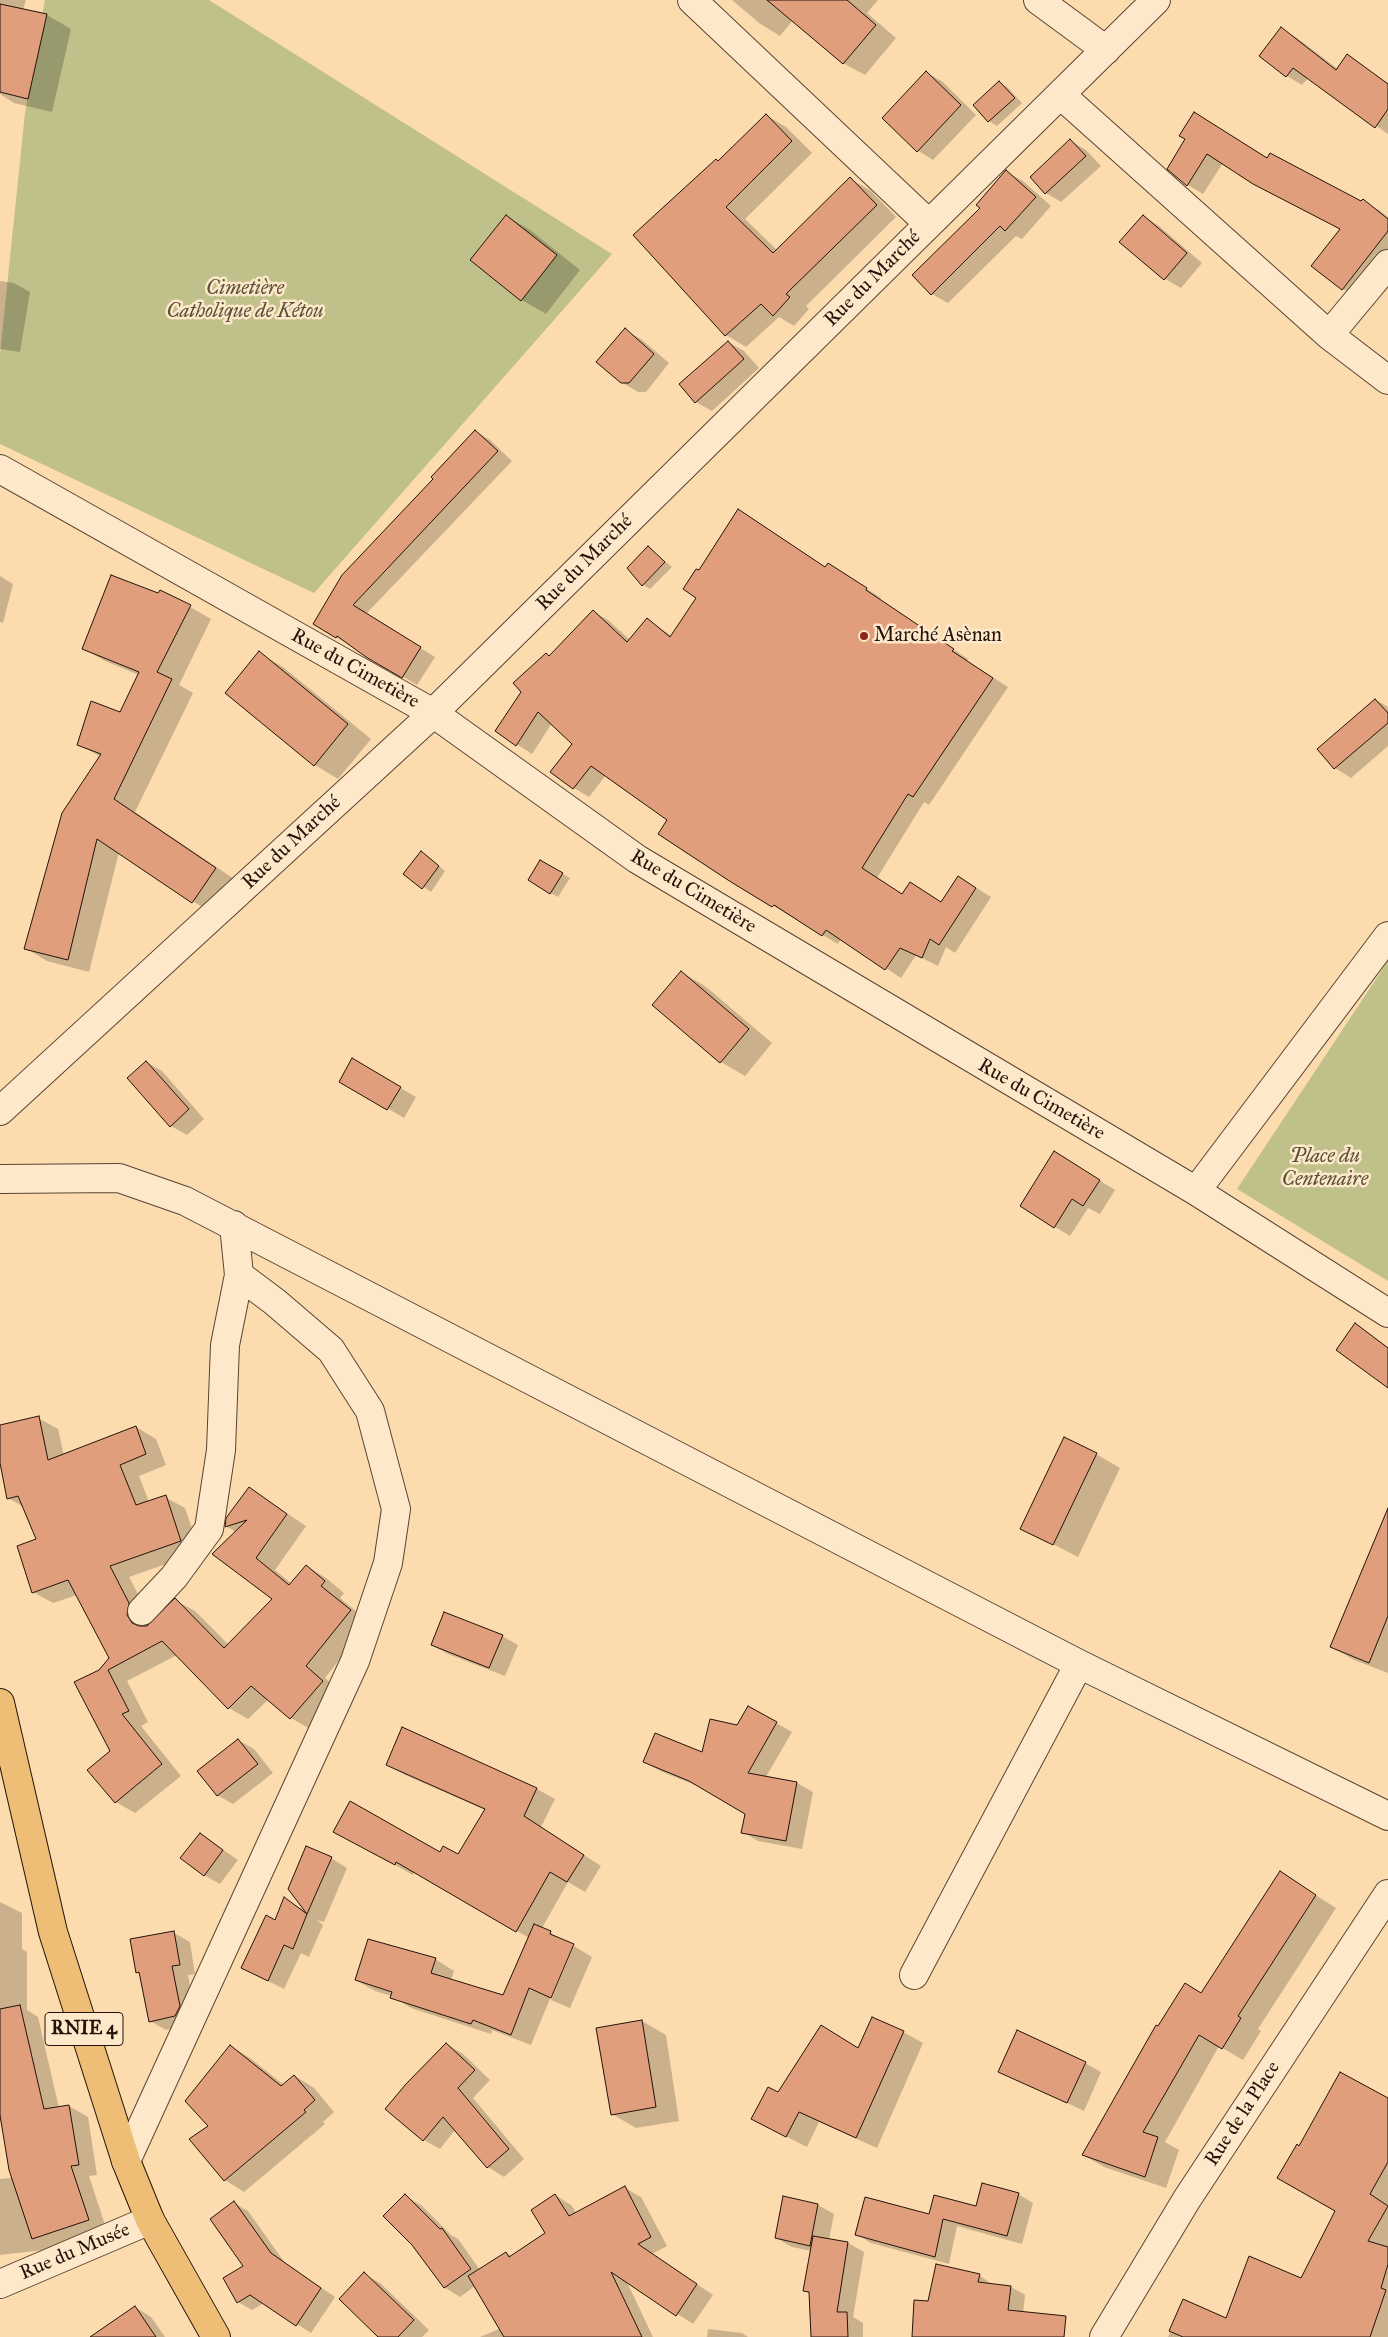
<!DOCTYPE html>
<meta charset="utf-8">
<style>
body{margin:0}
canvas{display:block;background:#fcdcae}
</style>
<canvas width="1388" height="2337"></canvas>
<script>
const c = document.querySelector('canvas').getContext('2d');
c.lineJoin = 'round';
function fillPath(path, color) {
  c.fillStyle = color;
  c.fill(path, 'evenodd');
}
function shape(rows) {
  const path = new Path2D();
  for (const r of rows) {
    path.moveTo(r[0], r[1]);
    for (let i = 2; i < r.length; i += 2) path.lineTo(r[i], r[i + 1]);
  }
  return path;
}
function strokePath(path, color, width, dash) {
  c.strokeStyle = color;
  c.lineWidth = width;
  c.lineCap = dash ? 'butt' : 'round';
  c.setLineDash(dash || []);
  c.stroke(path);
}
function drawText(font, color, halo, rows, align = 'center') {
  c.font = font + ' "IM FELL Great Primer",serif';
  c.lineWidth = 5;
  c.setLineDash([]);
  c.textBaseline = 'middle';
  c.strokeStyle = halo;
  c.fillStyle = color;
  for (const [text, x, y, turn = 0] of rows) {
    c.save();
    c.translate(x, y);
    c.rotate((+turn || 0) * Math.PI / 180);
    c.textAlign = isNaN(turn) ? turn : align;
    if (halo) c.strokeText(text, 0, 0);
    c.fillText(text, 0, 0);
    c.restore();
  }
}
fillPath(shape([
 [45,0,209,0,612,254,314,593,0,444,0,354,25,113],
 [1388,961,1388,1281,1237,1189]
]), '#c0c08a');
fillPath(shape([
 [0,0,26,0,23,10,47,15,71,29,52,112,14,103,0,94],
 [732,0,878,0,867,13,896,38,865,75,843,63,793,20,780,36,759,23],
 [1281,29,1297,38,1338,69,1347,56,1388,83,1388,134,1308,78,1302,85,1287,76],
 [927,73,943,82,976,115,933,160,917,150],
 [1000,83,1007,87,1022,103,997,126,989,121,975,105],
 [766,115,786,127,812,153,745,219,777,250,850,179,870,190,896,217,806,306,809,309,794,326,779,317,746,347,726,335,635,235,719,162],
 [1187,139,1268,159,1379,210,1388,217,1388,261,1359,298,1343,289,1313,266,1341,230,1223,163,1203,194,1188,185,1168,168],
 [1071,141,1086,150,1101,166,1061,202,1046,193],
 [1007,172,1023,181,1051,206,1022,239,1016,236,948,303,932,294,982,208],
 [506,216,530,230,580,270,546,314,522,300,472,260],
 [1143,216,1159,226,1202,263,1181,288,1165,279,1121,242],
 [0,281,14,283,30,292,20,352,0,349],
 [625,330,641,339,669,363,646,392,638,392,621,382],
 [728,342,744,351,759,368,712,411,696,402],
 [475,431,490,440,512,461,366,614,435,657,417,685,314,624],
 [648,548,672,567,650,589,643,585],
 [826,568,843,574,881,598,880,600,968,659,967,661,1008,687,929,805,924,802,877,878,903,895,942,903,959,877,991,897,955,953,946,947,938,966,916,955,901,978,841,939,838,944,731,881,669,819,606,775,589,797,574,788,552,771,574,744,552,723,532,754,496,731,550,657,593,612,608,620,630,640,647,619,672,636],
 [0,576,13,584,3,623,0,622],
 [190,607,211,619,179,685,193,693,135,812,237,881,214,915,119,852,89,972,47,961,25,948,101,757,78,744,120,713,139,675,105,661,84,649],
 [259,653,283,667,371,739,338,779,315,765],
 [1376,700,1388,707,1388,746,1351,778,1335,768,1319,749],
 [428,857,445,871,431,892,405,874],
 [540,861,570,878,558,897,529,880],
 [681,972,705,986,772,1043,745,1076,721,1062,654,1005],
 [353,1060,416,1097,404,1118,341,1081],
 [146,1062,162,1071,204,1119,187,1135,171,1126],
 [1070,1162,1115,1190,1100,1214,1088,1208,1070,1236,1055,1227],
 [1356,1325,1388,1347,1388,1387],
 [38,1418,58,1429,64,1456,136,1427,156,1439,166,1465,139,1476,149,1502,165,1497,185,1508,200,1552,129,1577,149,1615,147,1627,175,1600,195,1611,229,1645,274,1598,236,1532,226,1526,249,1488,306,1526,275,1570,292,1584,306,1566,326,1578,344,1593,340,1598,369,1622,325,1678,342,1693,310,1729,291,1718,269,1699,248,1719,229,1708,177,1655,127,1681,148,1722,141,1726,181,1776,135,1813,116,1802,112,1751,76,1683,99,1670,110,1658,77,1595,53,1603,33,1592,38,1540,24,1507,8,1498,0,1457,0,1426],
 [1096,1454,1120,1468,1078,1557,1022,1528],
 [1388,1511,1388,1673,1354,1660,1332,1647],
 [502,1636,518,1645,505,1676,448,1654,432,1645],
 [748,1707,792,1732,766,1777,797,1783,813,1792,802,1849,758,1841,743,1832,746,1813,705,1789,660,1771,644,1762,703,1754,737,1727],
 [403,1728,537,1789,555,1799,541,1827,601,1866,585,1892,568,1882,542,1928,572,1945,531,2045,492,2030,491,2034,411,2008,392,1996,375,1991,356,1980,435,1959,454,1971,451,1980,504,1996,529,1938,415,1871,413,1875,353,1841,459,1856,485,1810,405,1775,387,1765],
 [238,1740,254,1749,273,1773,233,1804,217,1795],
 [200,1834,238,1860,220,1884,204,1875],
 [331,1858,347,1868,324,1922,317,1920,323,1925,309,1957,301,1953,284,1989,258,1976,275,1921,285,1899,307,1912],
 [1280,1873,1336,1908,1258,2029,1261,2031,1243,2060,1219,2046,1165,2142,1179,2150,1166,2188,1104,2167,1083,2155,1159,2028,1202,1994],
 [0,1902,22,1913,22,1949,27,1952,27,2010,38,2017,59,2108,69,2106,88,2117,97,2175,89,2176,107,2231,52,2249,0,2255,0,2179,12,2178,2,2121,0,2122],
 [174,1933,190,1942,195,1974,188,1975,195,2016,191,2025,166,2030,150,2021,141,1975,137,1972],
 [574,1946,592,1957,570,2008,551,2000],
 [642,2021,666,2035,679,2121,636,2128,612,2114],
 [903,2032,923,2043,877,2148,819,2122,807,2147,773,2130,779,2094,859,2049],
 [447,2044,463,2054,490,2080,473,2098,524,2159,504,2177,488,2167,455,2130,440,2149,424,2140],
 [230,2046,250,2058,284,2085,295,2076,314,2088,334,2112,323,2122,325,2124,244,2192,225,2180,210,2127],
 [1085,2063,1101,2072,1084,2111,1000,2071],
 [1388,2100,1388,2337,1168,2337,1184,2300,1227,2319,1301,2279,1336,2211,1300,2147],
 [625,2188,641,2197,667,2246,652,2254,713,2295,693,2324,626,2280,653,2337,480,2337,501,2328,475,2286,460,2297,444,2287,405,2196,421,2205,451,2235,458,2239,480,2270,506,2253,512,2256,547,2233,555,2195,571,2205,577,2214],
 [1018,2194,1033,2203,1022,2244,957,2226,949,2264,871,2243,857,2234,930,2215,977,2207],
 [784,2198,818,2205,834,2214,829,2240,848,2243,864,2252,853,2317,863,2323,863,2337,812,2337,811,2294,805,2291,812,2251,792,2247,776,2238],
 [234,2203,248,2211,285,2263,335,2297,311,2333,264,2303,252,2310,238,2302,245,2266],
 [364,2274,380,2283,429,2330,422,2337,380,2337],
 [979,2275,993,2285,1011,2287,1025,2295,1023,2314,1050,2337,913,2337,929,2302],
 [135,2307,151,2317,165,2337,106,2337],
 [708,2329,742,2333,748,2337,707,2337]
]), '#0003');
const building = shape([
 [767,0,847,0,876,25,843,64,767,0],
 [0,4,47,14,28,99,0,92,0,4],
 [1281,27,1336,70,1347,54,1388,84,1388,109,1375,128,1293,68,1286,77,1259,56,1281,27],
 [926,71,961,105,917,152,882,118,926,71],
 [999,81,1015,98,988,122,973,105,999,81],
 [1194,112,1267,158,1270,153,1361,201,1363,199,1388,219,1388,231,1342,290,1311,266,1340,229,1253,184,1207,154,1187,186,1167,169,1185,139,1179,136,1194,112],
 [766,114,792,141,726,207,773,253,850,177,877,205,786,294,790,297,773,316,761,304,725,336,633,235,716,159,718,161,766,114],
 [1070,139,1086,156,1045,194,1030,177,1070,139],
 [1006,170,1036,197,1005,231,1000,226,931,295,912,275,980,208,976,205,1006,170],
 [506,215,557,255,521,301,470,260,506,215],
 [1143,215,1187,253,1164,280,1119,242,1143,215],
 [625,328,654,354,629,383,621,383,596,362,625,328],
 [728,341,744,359,695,403,679,384,728,341],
 [475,430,498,451,353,605,421,647,402,678,366,657,337,636,336,638,313,624,342,575,433,479,431,477,475,430],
 [738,509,825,567,828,563,867,588,866,590,954,649,952,651,993,678,913,797,908,794,862,868,902,894,910,882,941,902,958,876,976,888,939,945,930,939,922,958,900,948,885,970,826,930,822,936,774,905,772,907,731,882,658,834,667,820,591,766,573,789,550,772,572,744,538,712,516,746,495,731,521,692,513,683,546,653,549,656,593,610,627,642,647,618,670,637,696,598,683,589,696,569,699,570,738,509],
 [648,546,665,562,642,586,627,568,648,546],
 [111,575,158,593,160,590,191,605,157,672,172,679,114,799,216,868,192,903,97,839,68,960,24,949,62,813,101,754,77,745,91,701,120,712,139,672,82,649,111,575],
 [259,651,348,724,314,766,225,693,259,651],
 [1375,699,1388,713,1388,723,1334,769,1317,749,1375,699],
 [421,851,439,866,422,889,403,874,421,851],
 [540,860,563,873,550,894,528,880,540,860],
 [681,971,749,1029,720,1063,652,1005,681,971],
 [352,1058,401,1087,387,1110,339,1082,352,1058],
 [146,1061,189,1109,170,1127,127,1078,146,1061],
 [1054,1151,1100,1180,1083,1206,1072,1199,1054,1228,1020,1206,1054,1151],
 [1355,1323,1388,1348,1388,1388,1336,1350,1355,1323],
 [39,1416,48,1460,136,1426,146,1454,120,1465,136,1505,166,1495,181,1541,110,1566,129,1603,127,1615,132,1623,139,1626,147,1626,175,1598,224,1648,272,1599,212,1554,247,1520,225,1527,226,1518,249,1487,287,1514,256,1558,289,1585,306,1565,325,1581,321,1586,351,1610,306,1666,323,1681,290,1719,251,1686,228,1709,162,1641,108,1670,129,1711,122,1714,162,1764,115,1803,87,1770,110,1751,74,1682,99,1670,109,1658,68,1580,32,1593,17,1546,36,1539,18,1496,7,1499,0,1463,0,1425,39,1416],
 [1064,1437,1097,1453,1053,1545,1020,1529,1064,1437],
 [1388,1508,1388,1616,1369,1663,1330,1647,1388,1508],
 [444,1612,503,1635,489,1668,431,1645,444,1612],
 [748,1706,777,1722,748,1773,797,1782,786,1841,741,1833,745,1814,689,1781,643,1762,655,1733,702,1752,710,1719,737,1725,748,1706],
 [402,1727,537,1788,524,1816,584,1855,567,1882,550,1872,516,1932,396,1862,395,1865,333,1832,350,1801,440,1852,443,1846,458,1854,485,1809,386,1765,402,1727],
 [238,1739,258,1764,217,1796,197,1771,238,1739],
 [200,1833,223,1850,204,1876,180,1858,200,1833],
 [306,1846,332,1857,307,1914,288,1889,306,1846],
 [1280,1871,1316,1895,1238,2016,1241,2018,1222,2049,1199,2035,1143,2132,1158,2137,1145,2177,1082,2155,1156,2025,1158,2026,1185,1983,1201,1993,1280,1871],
 [284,1897,307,1914,293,1949,284,1945,268,1981,241,1968,266,1915,275,1920,284,1897],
 [534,1924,551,1931,550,1934,574,1944,551,1998,529,1988,511,2035,473,2020,471,2024,390,1998,392,1992,355,1980,368,1939,436,1958,431,1973,503,1995,534,1924],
 [174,1931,180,1965,172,1966,180,2006,175,2016,149,2022,139,1972,136,1973,130,1939,174,1931],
 [20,2005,44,2109,69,2105,79,2165,71,2166,89,2220,32,2239,9,2170,0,2115,0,2009,20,2005],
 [872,2017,904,2031,856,2138,799,2112,786,2137,751,2119,768,2087,778,2092,821,2025,858,2048,872,2017],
 [642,2020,656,2107,611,2115,596,2028,642,2020],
 [1017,2030,1086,2062,1067,2103,998,2072,1017,2030],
 [446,2043,475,2070,458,2088,509,2149,487,2168,443,2117,423,2141,385,2109,406,2084,446,2043],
 [230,2045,281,2086,294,2075,315,2100,304,2110,306,2112,224,2181,189,2139,208,2126,185,2101,230,2045],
 [1340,2072,1388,2098,1388,2162,1370,2194,1388,2206,1368,2241,1388,2247,1388,2264,1381,2288,1386,2290,1370,2337,1183,2337,1169,2331,1183,2299,1226,2318,1249,2256,1301,2278,1335,2211,1277,2178,1297,2144,1299,2146,1340,2072],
 [982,2183,1019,2193,1007,2236,943,2219,935,2257,855,2235,865,2197,929,2214,934,2195,976,2206,982,2183],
 [625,2186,651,2237,638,2244,697,2284,676,2316,611,2272,642,2337,504,2337,468,2276,506,2252,509,2257,545,2233,531,2210,555,2194,569,2216,625,2186],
 [405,2194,440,2229,442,2228,471,2269,444,2288,412,2245,383,2216,405,2194],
 [783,2196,818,2204,810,2246,775,2238,783,2196],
 [234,2201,271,2253,321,2288,296,2326,250,2295,237,2303,223,2278,243,2266,210,2219,234,2201],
 [813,2236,848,2242,837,2312,847,2312,848,2337,811,2337,809,2292,803,2291,813,2236],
 [936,2264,980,2274,978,2282,1011,2286,1008,2310,1066,2316,1064,2337,912,2337,914,2300,928,2301,936,2264],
 [364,2272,414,2320,398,2337,378,2337,339,2299,364,2272],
 [135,2306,156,2337,90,2337,135,2306]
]);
fillPath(building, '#e19e7d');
strokePath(building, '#23130a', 1);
const street = shape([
 [692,0,929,224],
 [1038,0,1106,50],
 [1061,95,1329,335,1388,380],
 [1329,335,1388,264],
 [0,469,433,713,637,859,1196,1191,1388,1313],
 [0,1111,424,722,1156,0],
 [0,1179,119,1178,185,1201,1079,1664,1388,1816],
 [1196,1191,1388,936],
 [142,1611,174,1577,209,1529,221,1450,225,1345,239,1275,234,1225],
 [914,1975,1079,1664],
 [126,2161,355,1661,388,1563,396,1509,370,1411,331,1350,275,1302,239,1275],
 [0,2284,150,2220],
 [1104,2337,1187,2199,1388,1894]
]);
const primary = shape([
 [0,1703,53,1932,126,2161,150,2220,216,2337]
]);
strokePath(street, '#594533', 30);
strokePath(primary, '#23130a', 30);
strokePath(street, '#fde8ca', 28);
strokePath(primary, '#eebe77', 28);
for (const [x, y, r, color] of [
 [864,636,5,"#8f2418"]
]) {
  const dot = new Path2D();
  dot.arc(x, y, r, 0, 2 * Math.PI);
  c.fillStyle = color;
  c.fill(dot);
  strokePath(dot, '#fde8ca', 2);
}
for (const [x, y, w] of [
 [84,2029,78]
]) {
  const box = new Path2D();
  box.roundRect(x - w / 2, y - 16.5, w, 33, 4);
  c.fillStyle = '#fde8ca';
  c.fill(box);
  strokePath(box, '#23130a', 1);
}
drawText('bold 19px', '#23130a', null, [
 ["RNIE 4",84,2029]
]);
drawText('20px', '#23130a', '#fde8ca', [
 ["Rue du Marché",873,279,-45],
 ["Rue du Marché",585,563,-45],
 ["Rue du Cimetière",355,669,29],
 ["Rue du Marché",292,843,-43],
 ["Rue du Cimetière",693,892,31],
 ["Rue du Cimetière",1041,1100,30],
 ["Rue de la Place",1243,2114,-57],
 ["Rue du Musée",75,2252,-23]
]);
drawText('italic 20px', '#5a5037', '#fde8ca', [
 ["Cimetière",245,289],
 ["Catholique de Kétou",245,312],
 ["Place du",1325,1157],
 ["Centenaire",1325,1180]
]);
drawText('20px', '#23130a', '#fde8ca', [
 ["Marché Asènan",874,636]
], 'left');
</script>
